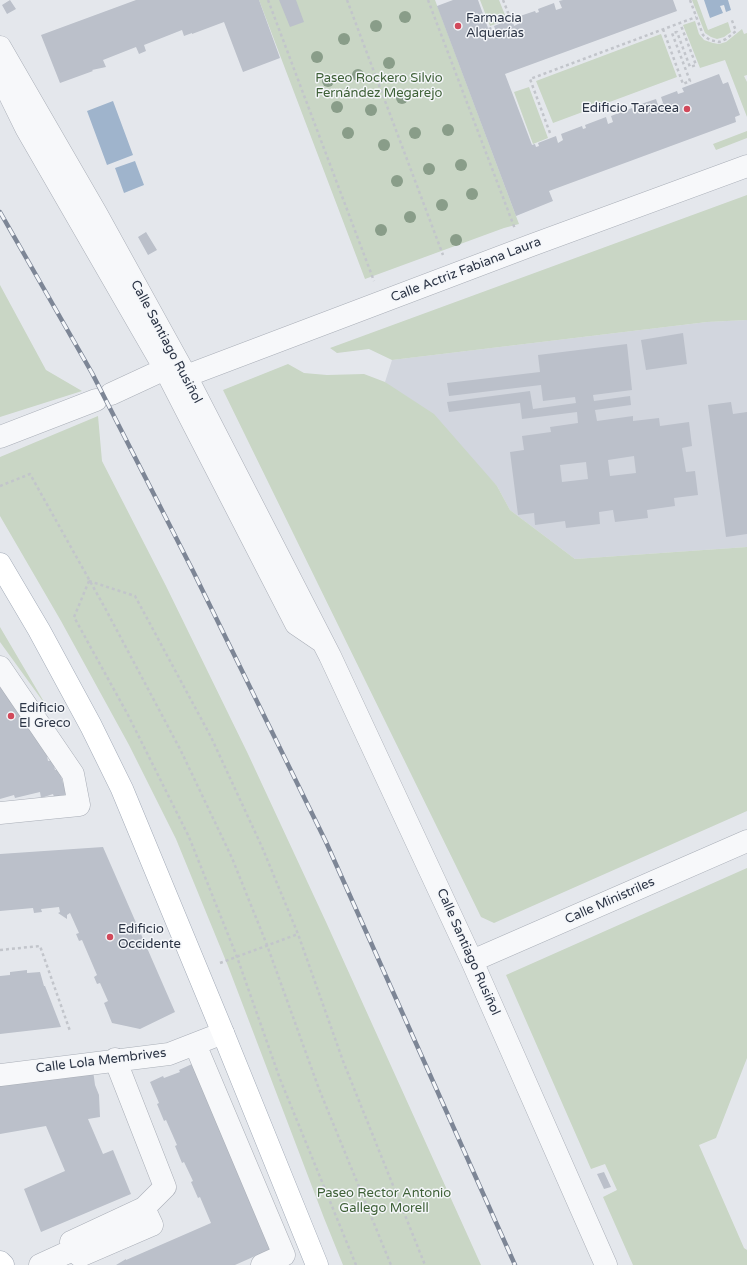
<!DOCTYPE html>
<meta charset="utf-8">
<style>
body{margin:0}
canvas{display:block;background:#e4e7ec}
</style>
<canvas width="747" height="1265"></canvas>
<script>
const c = document.querySelector('canvas').getContext('2d');
c.lineJoin = 'round';
function fillPath(path, color) {
  c.fillStyle = color;
  c.fill(path, 'evenodd');
}
function shape(rows) {
  const path = new Path2D();
  for (const r of rows) {
    path.moveTo(r[0], r[1]);
    for (let i = 2; i < r.length; i += 2) path.lineTo(r[i], r[i + 1]);
  }
  return path;
}
function strokePath(path, color, width, dash) {
  c.strokeStyle = color;
  c.lineWidth = width;
  c.lineCap = dash ? 'butt' : 'round';
  c.setLineDash(dash || []);
  c.stroke(path);
}
function drawText(font, color, halo, rows, align = 'center') {
  c.font = font + ' "Varela Round",sans-serif';
  c.lineWidth = 3;
  c.setLineDash([]);
  c.textBaseline = 'middle';
  c.strokeStyle = halo;
  c.fillStyle = color;
  for (const [text, x, y, turn = 0] of rows) {
    c.save();
    c.translate(x, y);
    c.rotate((+turn || 0) * Math.PI / 180);
    c.textAlign = isNaN(turn) ? turn : align;
    if (halo) c.strokeText(text, 0, 0);
    c.fillText(text, 0, 0);
    c.restore();
  }
}
fillPath(shape([
 [747,320,747,547,575,559,510,510,497,486,385,382,392,360,707,322]
]), '#d2d6de');
fillPath(shape([
 [259,0,435,0,519,224,504,228,365,279],
 [480,0,499,0,507,20,490,26],
 [692,0,697,0,708,30,728,22,731,32,724,37,717,39,711,37,705,33],
 [695,21,699,34,704,40,713,43,719,44,726,42,742,29,744,34,747,33,747,75,744,76,747,82,747,117,725,60,700,68,683,25],
 [661,34,677,77,553,123,536,81],
 [529,87,548,138,533,144,514,92],
 [747,131,747,138,716,150,713,144],
 [747,195,747,320,707,322,392,360,369,349,337,353,330,348],
 [0,285,46,370,82,391,0,417],
 [288,364,304,373,327,375,364,374,385,382,434,414,497,486,510,510,575,559,747,547,747,811,494,923,481,917,223,390],
 [98,416,102,461,166,586,248,754,326,922,481,1265,343,1265,324,1218,228,966,176,839,129,745,61,621,0,516,0,457],
 [0,627,47,707,0,642],
 [747,868,747,1058,716,1138,699,1145,744,1248,747,1250,747,1265,633,1265,603,1197,617,1190,605,1164,591,1169,506,975]
]), '#c9d6c5');
fillPath(shape([
 [704,0,728,0,731,10,726,12,724,5,720,6,723,13,710,18],
 [113,101,133,155,107,165,87,111],
 [135,161,144,185,124,193,115,168]
]), '#9fb4cc');
fillPath(shape([
 [10,0,16,9,7,14,2,5],
 [136,0,259,0,280,58,243,72,224,22,192,34,192,33,184,36,182,30,144,45,146,51,139,54,136,47,103,60,106,67,92,70,93,71,60,83,41,35],
 [279,0,296,0,304,22,290,27],
 [453,0,478,0,488,28,491,27,492,30,495,29,494,26,512,19,514,26,520,23,517,17,535,11,536,13,539,12,538,9,554,3,556,10,562,8,559,1,563,0,673,0,677,11,505,74,532,145,535,144,536,147,539,146,538,143,556,136,558,143,563,140,561,134,582,126,583,129,586,128,585,125,606,117,608,124,613,122,611,116,632,108,633,111,636,110,635,106,656,99,658,105,663,103,661,97,677,91,678,94,684,92,682,88,719,74,723,84,728,82,740,115,735,117,736,122,549,191,553,201,516,216,437,6],
 [146,232,157,250,148,255,138,237],
 [683,333,687,364,646,370,641,340],
 [627,344,632,390,593,395,594,401,630,396,631,405,595,410,597,421,633,416,633,421,659,418,660,426,689,422,692,446,682,448,686,472,695,471,698,495,674,498,675,506,647,510,648,518,615,522,613,510,599,512,600,524,566,528,565,521,535,525,534,513,518,515,510,452,524,450,522,436,551,432,550,427,578,423,577,412,522,419,520,403,449,412,447,402,530,391,533,409,576,403,575,397,543,401,541,385,449,396,447,383,540,372,538,355],
 [634,456,636,473,610,476,608,460],
 [586,462,588,479,562,482,560,465],
 [731,402,733,414,747,412,747,534,726,537,708,405],
 [0,683,46,751,48,761,53,760,55,770,59,769,63,783,66,782,69,794,54,797,53,794,41,798,40,792,15,798,14,795,0,799],
 [103,847,175,1012,140,1029,112,1023,104,1003,108,1001,100,983,97,984,94,977,97,975,82,940,79,941,76,934,79,933,70,913,67,915,67,919,58,913,60,912,59,907,41,909,42,912,34,913,33,908,0,911,0,854],
 [27,970,27,973,40,972,44,986,45,986,61,1027,0,1034,0,976,10,975,10,972],
 [192,1064,271,1249,235,1265,116,1265,126,1259,126,1260,211,1223,200,1197,198,1198,191,1182,193,1181,184,1162,182,1163,175,1146,177,1145,166,1120,164,1121,157,1104,159,1103,150,1082,163,1076,164,1078,180,1072,179,1070],
 [93,1070,95,1085,99,1095,100,1117,88,1119,103,1154,113,1150,131,1194,41,1232,24,1189,65,1171,46,1126,0,1134,0,1086],
 [604,1172,611,1187,604,1189,597,1174]
]), '#bbc0ca');
const minor = shape([
 [0,47,96,213,186,376,330,656,472,961,606,1265],
 [0,75,26,128,165,369,296,624,321,641],
 [186,376,532,245,747,166],
 [111,394,165,369],
 [0,437,96,400],
 [0,667,73,774,79,805,0,813],
 [472,961,747,841],
 [195,1044,284,1255,262,1265],
 [115,1059,165,1187,144,1208,152,1225,80,1256,71,1242,144,1208],
 [0,1075,169,1054,223,1033],
 [40,1265,75,1249]
]);
const major = shape([
 [0,564,39,630,91,726,122,789,223,1033,317,1265],
 [0,1262,3,1265]
]);
strokePath(minor, '#a9aeb7', 23);
strokePath(major, '#a3abb8', 23);
strokePath(shape([
 [268,0,374,281],
 [347,0,443,255],
 [428,0,515,229],
 [503,0,509,15],
 [690,0,703,35,710,40,719,42,726,39,736,31,731,18],
 [663,29,683,84,690,81,672,33,677,32,690,67,696,65,680,23],
 [550,133,530,79,696,17],
 [0,486,30,474,105,608,181,751,232,858,267,945,319,1089,391,1265],
 [89,581,135,596,211,737,262,847,298,934,343,1061,425,1265],
 [89,581,74,617,128,715,189,837,237,957,280,1079,356,1265],
 [0,950,40,946,70,1031],
 [220,963,298,934]
]), '#c2c5cb', 2.5, [3, 3]);
strokePath(minor, '#f7f8fa', 22);
strokePath(major, '#fff', 22);
const rail = shape([
 [0,212,92,373,193,571,326,842,515,1265]
]);
strokePath(rail, '#7d8696', 4.5);
strokePath(rail, '#f4f6f9', 3, [9]);
c.fillStyle = '#899d89';
for (const [x, y] of [
 [405,17],
 [376,26],
 [344,39],
 [317,57],
 [389,63],
 [358,75],
 [328,81],
 [402,98],
 [337,107],
 [371,110],
 [448,130],
 [348,133],
 [415,133],
 [384,145],
 [461,165],
 [429,169],
 [397,181],
 [472,194],
 [442,205],
 [410,217],
 [381,230],
 [456,240]
]) {
  c.beginPath();
  c.arc(x, y, 6, 0, 2 * Math.PI);
  c.fill();
}
for (const [x, y, r, color] of [
 [458,26,4,"#d1495b"],
 [687,109,4,"#d1495b"],
 [11,716,4,"#d1495b"],
 [110,937,4,"#d1495b"]
]) {
  const dot = new Path2D();
  dot.arc(x, y, r, 0, 2 * Math.PI);
  c.fillStyle = color;
  c.fill(dot);
  strokePath(dot, '#f4f6f9', 1.5);
}
drawText('13px', '#2b3445', '#f4f6f9', [
 ["Farmacia",466,19],
 ["Alquerías",466,34],
 ["Edificio Taracea",679,109,"right"],
 ["Edificio",19,709],
 ["El Greco",19,724],
 ["Edificio",118,930],
 ["Occidente",118,945]
], 'left');
drawText('13px', '#3f6138', '#f4f6f9', [
 ["Paseo Rockero Silvio",379,79],
 ["Fernández Megarejo",379,94],
 ["Paseo Rector Antonio",384,1194],
 ["Gallego Morell",384,1209]
]);
drawText('13px', '#2b3445', '#f4f6f9', [
 ["Calle Actriz Fabiana Laura",466,270,-21],
 ["Calle Santiago Rusiñol",166,342,62],
 ["Calle Ministriles",610,901,-24],
 ["Calle Santiago Rusiñol",468,952,66],
 ["Calle Lola Membrives",101,1061,-7]
]);
</script>
